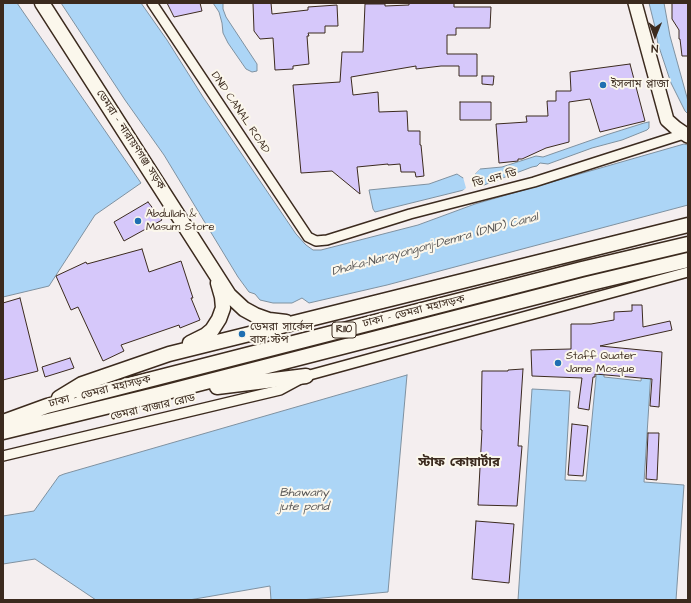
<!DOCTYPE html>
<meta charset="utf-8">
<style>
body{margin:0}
#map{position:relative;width:691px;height:603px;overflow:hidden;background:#f4eeef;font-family:"Architects Daughter",sans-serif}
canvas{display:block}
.frame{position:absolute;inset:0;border:4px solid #3b2a1e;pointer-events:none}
.north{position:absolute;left:635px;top:16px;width:40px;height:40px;-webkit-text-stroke:3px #fbf7ec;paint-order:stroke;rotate:181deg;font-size:11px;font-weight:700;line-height:16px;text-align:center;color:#3b2a1e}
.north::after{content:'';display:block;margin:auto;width:14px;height:18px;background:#3b2a1e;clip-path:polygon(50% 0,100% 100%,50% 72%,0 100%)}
</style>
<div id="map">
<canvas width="691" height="603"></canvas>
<div class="frame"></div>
<div class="north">N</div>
</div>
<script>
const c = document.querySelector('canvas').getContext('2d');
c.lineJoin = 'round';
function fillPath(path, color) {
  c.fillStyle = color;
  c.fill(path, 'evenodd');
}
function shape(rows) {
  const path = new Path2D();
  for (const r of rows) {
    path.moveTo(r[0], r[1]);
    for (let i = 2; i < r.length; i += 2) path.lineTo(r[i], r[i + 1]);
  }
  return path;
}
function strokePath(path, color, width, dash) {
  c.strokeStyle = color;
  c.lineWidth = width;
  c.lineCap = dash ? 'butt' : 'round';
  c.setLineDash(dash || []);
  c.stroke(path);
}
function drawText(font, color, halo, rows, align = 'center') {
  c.font = font + ' "Architects Daughter","Noto Sans Bengali",sans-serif';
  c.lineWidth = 4;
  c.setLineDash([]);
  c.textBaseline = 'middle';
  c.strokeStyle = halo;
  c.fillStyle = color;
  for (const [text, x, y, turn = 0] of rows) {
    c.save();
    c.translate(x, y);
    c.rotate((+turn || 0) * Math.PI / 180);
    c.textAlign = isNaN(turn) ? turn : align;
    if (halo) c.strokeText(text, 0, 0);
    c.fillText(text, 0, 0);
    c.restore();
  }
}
const water = shape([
 [3,3,17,3,141,183,95,215,49,286,3,297,3,3],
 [61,3,141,3,167,40,203,97,296,234,306,245,313,250,321,250,418,225,475,204,684,144,688,145,688,205,387,285,309,303,302,298,292,303,273,303,260,300,255,294,249,292,238,277,164,155,125,100,61,3],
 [213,3,223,3,223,9,226,17,257,64,257,71,252,72,246,69,228,43,223,33,222,23,219,12,213,3],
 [649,3,664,3,670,36,688,101,688,114,685,111,671,83,658,44,655,27,649,3],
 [649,122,649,128,647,130,622,140,592,148,548,164,540,163,537,166,532,167,484,185,375,212,373,209,369,190,429,184,457,174,463,178,475,174,480,169,502,167,536,156,543,157,606,135,644,123,649,122],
 [597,367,604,367,604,377,641,381,642,371,651,371,644,482,684,485,676,600,518,600,532,389,570,391,565,480,586,481,597,367],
 [407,375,388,592,301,600,271,600,270,586,189,600,96,600,35,559,3,564,3,516,34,511,59,476,64,474,407,375]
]);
fillPath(water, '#acd5f6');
strokePath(water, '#7f91a0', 1);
fillPath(shape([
 [476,169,480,169,475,174,478,184,485,187,461,192,466,188,463,177,457,173,464,176]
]), '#f4eeef');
const building = shape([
 [167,3,200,3,202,11,174,17,167,3],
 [253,3,271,3,272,14,308,10,308,7,337,5,338,26,325,26,325,33,308,33,309,36,307,36,309,64,293,66,293,69,275,70,273,38,260,39,254,31,253,3],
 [409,3,454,3,454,7,491,7,490,28,456,28,456,35,447,35,447,54,477,54,477,76,459,76,459,66,441,66,416,69,416,66,351,77,353,95,378,92,379,112,407,111,408,131,420,131,420,145,421,145,424,176,416,177,415,172,401,172,400,164,388,165,388,164,357,167,360,194,332,171,301,173,293,85,340,82,342,52,363,52,365,4,385,4,385,6,409,5,409,3],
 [672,3,688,3,688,56,682,56,680,39,679,39,679,30,672,19,672,3],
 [630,64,645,121,600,132,590,99,569,102,569,142,546,148,522,159,518,159,518,161,499,163,496,124,527,122,526,116,548,116,547,101,556,101,556,91,571,91,570,72,630,64],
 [482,76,494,76,493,85,482,84,482,76],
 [460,102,491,102,491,120,460,120,460,102],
 [148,202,162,220,124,241,114,222,148,202],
 [142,249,149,272,181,261,193,298,191,298,200,320,180,328,179,325,121,345,124,351,103,361,78,307,71,310,56,276,86,262,87,264,142,249],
 [20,298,38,371,3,380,3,303,20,298],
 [632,305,642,305,643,327,670,321,672,330,600,346,662,352,659,407,650,406,652,379,595,374,595,377,593,377,589,410,578,408,582,378,532,376,531,350,571,349,571,324,591,324,614,320,614,312,632,311,632,305],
 [70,358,74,368,45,377,42,367,70,358],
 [523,369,518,446,522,446,517,506,478,505,482,430,481,430,482,371,508,371,508,370,523,369],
 [572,424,588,426,583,476,568,475,572,424],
 [648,433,659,433,657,480,646,479,648,433],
 [476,521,514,524,509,583,472,579,476,521]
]);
fillPath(building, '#d6c8fa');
strokePath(building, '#3b2a1e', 1);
const street = shape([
 [152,3,308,237,316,241,327,240,410,214,534,182,687,133],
 [3,456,280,390,306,376,688,272]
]);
const secondary = shape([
 [635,3,667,120,676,128,688,136]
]);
const primary = shape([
 [42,3,229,295,244,309,255,315,269,320,286,322],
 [190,343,206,335,212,330,219,319,223,308,222,297,218,283],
 [217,387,306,376],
 [59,398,82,384,169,354,688,225],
 [3,422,47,406,582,269,688,244],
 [3,432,163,393,587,284,688,260]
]);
strokePath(street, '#3b2a1e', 12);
strokePath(secondary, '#3b2a1e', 16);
strokePath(primary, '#3b2a1e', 17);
strokePath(street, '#fbf7ec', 9);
strokePath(secondary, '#fbf7ec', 13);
strokePath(primary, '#fbf7ec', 14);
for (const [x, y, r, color] of [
 [603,85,4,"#1f6fb2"],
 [138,221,4,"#1f6fb2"],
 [242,334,4,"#1f6fb2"],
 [558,363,4,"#1f6fb2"]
]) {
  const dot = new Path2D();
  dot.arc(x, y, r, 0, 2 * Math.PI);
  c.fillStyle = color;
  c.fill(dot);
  strokePath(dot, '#fbf7ec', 1.5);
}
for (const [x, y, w] of [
 [344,330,24]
]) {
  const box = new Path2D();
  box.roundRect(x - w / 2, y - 8, w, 16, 3);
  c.fillStyle = '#fbf7ec';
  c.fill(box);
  strokePath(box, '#3b2a1e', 1);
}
drawText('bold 10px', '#3b2a1e', null, [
 ["R110",344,330]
]);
drawText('11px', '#3b2a1e', '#fbf7ec', [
 ["ইসলাম প্লাজা",611,85],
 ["Abdullah &",146,215],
 ["Masum Store",146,228],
 ["ডেমরা সার্কেল",250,328],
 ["বাস স্টপ",250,341],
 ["Staff Quater",566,357],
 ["Jame Mosque",566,370]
], 'left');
drawText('11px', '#3b2a1e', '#fbf7ec', [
 ["DND CANAL ROAD",240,113,56],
 ["ডেমরা - নারায়ণগঞ্জ সড়ক",130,140,57],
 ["ডি এন ডি",495,179,-15],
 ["ঢাকা - ডেমরা মহাসড়ক",414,312,-14],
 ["ঢাকা - ডেমরা মহাসড়ক",100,392,-14],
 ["ডেমরা বাজার রোড",153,408,-13]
]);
drawText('italic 12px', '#575554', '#fbf7ec', [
 ["Dhaka-Narayongonj-Demra (DND) Canal",435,245,-15],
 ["Bhawany",304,493],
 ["jute pond",304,507]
]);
drawText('bold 13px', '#3b2a1e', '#fbf7ec', [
 ["স্টাফ কোয়ার্টার",459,463]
]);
</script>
